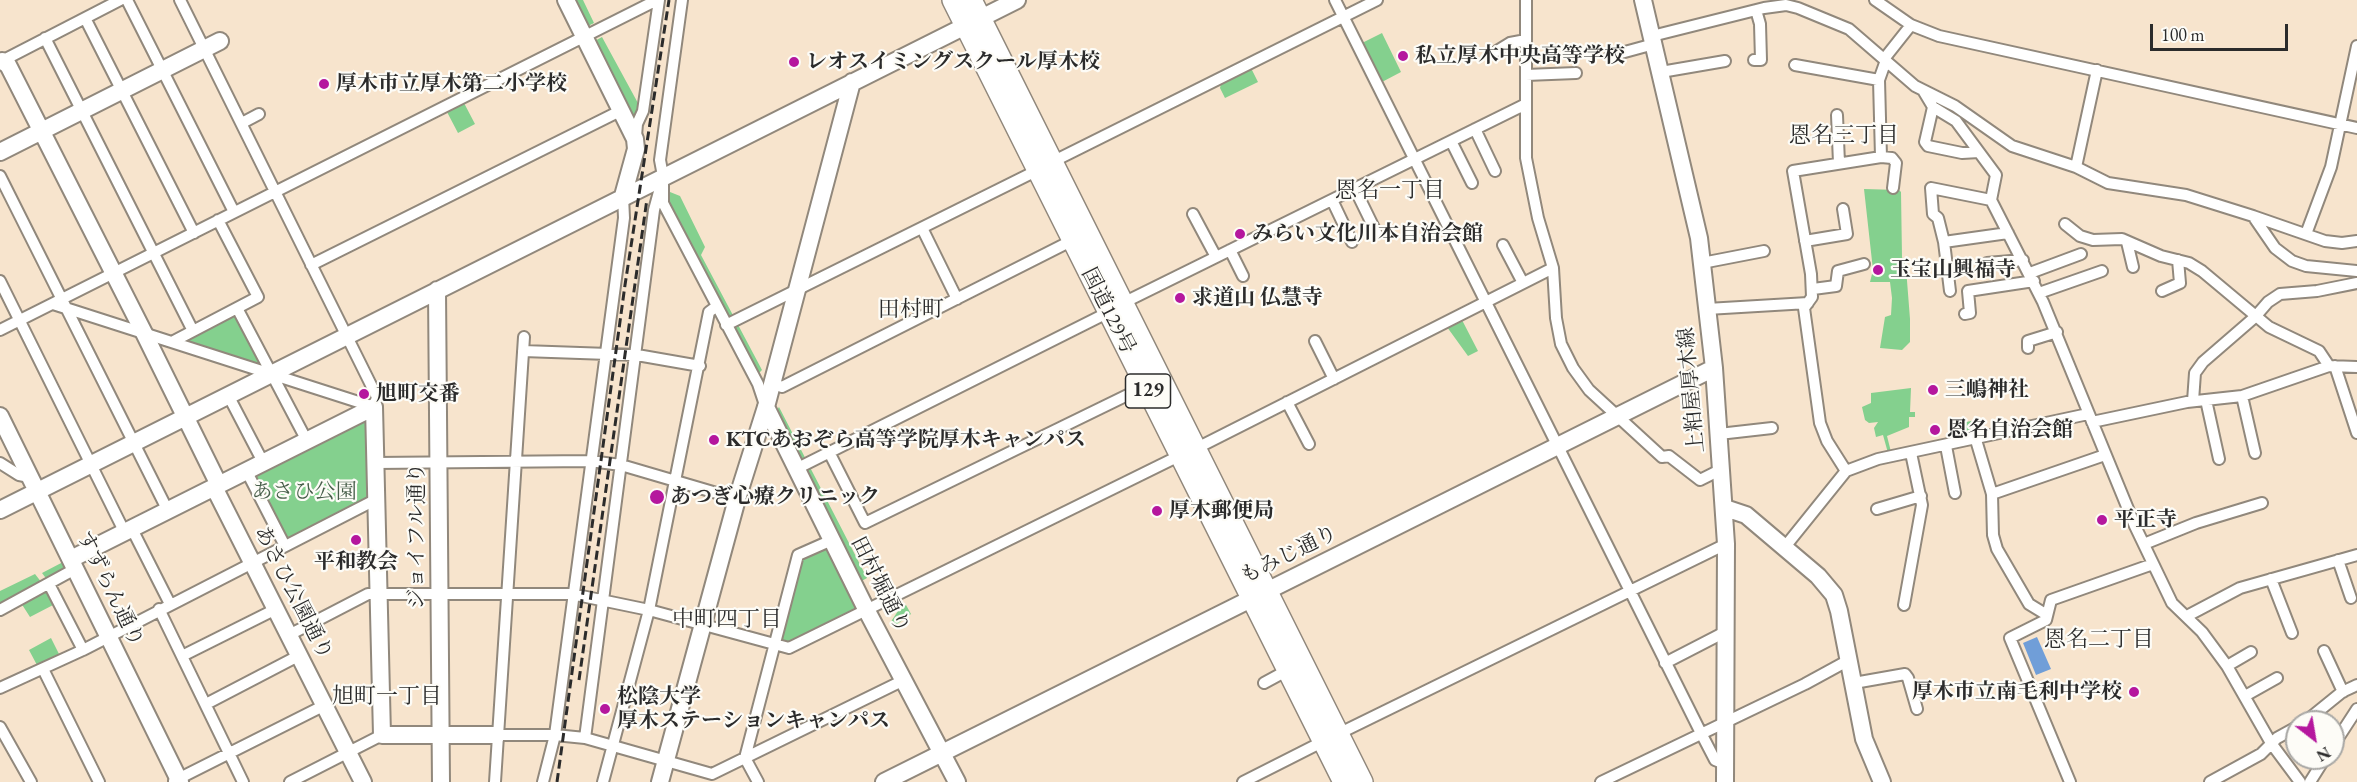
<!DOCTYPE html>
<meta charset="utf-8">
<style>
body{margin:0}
#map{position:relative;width:2357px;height:782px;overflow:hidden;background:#f7e4cd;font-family:"EB Garamond",serif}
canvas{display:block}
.north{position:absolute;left:2285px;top:710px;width:60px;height:60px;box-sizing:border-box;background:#fdfcf7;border:2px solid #a9a8a5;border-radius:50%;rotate:149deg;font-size:16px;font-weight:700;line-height:24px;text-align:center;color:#2b2b2b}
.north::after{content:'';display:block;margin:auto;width:21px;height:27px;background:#b5179e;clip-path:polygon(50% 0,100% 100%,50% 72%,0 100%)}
.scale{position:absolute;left:2150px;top:24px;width:138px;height:27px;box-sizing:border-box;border:3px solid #2b2b2b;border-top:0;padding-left:8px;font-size:18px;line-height:21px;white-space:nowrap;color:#2b2b2b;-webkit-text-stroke:4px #fdfcf7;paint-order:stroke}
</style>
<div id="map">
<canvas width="2357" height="782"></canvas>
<div class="north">N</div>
<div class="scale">100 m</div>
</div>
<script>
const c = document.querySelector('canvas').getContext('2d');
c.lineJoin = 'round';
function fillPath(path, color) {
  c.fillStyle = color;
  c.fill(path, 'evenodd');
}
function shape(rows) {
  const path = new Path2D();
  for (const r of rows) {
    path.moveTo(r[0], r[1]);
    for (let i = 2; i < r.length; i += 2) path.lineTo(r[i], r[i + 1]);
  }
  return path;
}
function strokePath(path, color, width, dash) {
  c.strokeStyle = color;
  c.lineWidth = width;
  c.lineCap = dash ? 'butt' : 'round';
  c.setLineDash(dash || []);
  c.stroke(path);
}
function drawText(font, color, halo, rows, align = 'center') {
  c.font = font + ' "EB Garamond","Noto Serif JP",serif';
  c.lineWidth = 4.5;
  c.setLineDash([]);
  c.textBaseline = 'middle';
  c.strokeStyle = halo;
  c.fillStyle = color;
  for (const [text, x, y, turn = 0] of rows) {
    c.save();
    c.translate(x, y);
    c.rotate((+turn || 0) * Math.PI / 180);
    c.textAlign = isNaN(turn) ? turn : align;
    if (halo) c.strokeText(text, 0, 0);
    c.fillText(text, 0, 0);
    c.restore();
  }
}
fillPath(shape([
 [571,0,583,0,594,23,584,28],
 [1382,33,1401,72,1382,82,1362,43],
 [602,37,639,105,636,119,630,124,589,44],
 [1251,68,1258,82,1225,98,1220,88,1221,84],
 [464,103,475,124,458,133,447,112],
 [1864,189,1899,190,1901,192,1902,257,1906,268,1910,319,1910,342,1902,350,1880,348,1885,317,1891,315,1892,298,1890,282,1870,282,1873,270],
 [665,190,680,196,705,247,701,255,762,370,755,377,664,199],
 [237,313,265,365,261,367,179,343],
 [1462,320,1478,351,1468,356,1447,327],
 [1911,388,1910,412,1915,412,1915,417,1909,417,1909,427,1887,436,1891,452,1888,453,1883,435,1876,437,1874,428,1878,422,1869,423,1865,420,1862,407,1871,403,1871,393],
 [779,407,867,578,858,583,774,414],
 [370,418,371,497,287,541,254,476],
 [1981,419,1987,432,1959,438,1956,424],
 [829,547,859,608,790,646,780,642,803,558],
 [65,561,67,567,48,581,42,573],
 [35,574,42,583,0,605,0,591],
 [44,590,48,590,55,604,30,617,21,603],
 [906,605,911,614,893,627,890,623,900,608],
 [51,638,60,656,38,667,29,650]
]), '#84d08e');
fillPath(shape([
 [2037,637,2051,669,2036,675,2023,643]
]), '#709ed8');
strokePath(shape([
 [1859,748,1873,780]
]), '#709ed8', 3);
const street = shape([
 [127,0,234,212],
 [682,0,660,160,663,176,663,203,758,384,765,405],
 [1335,0,1701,733,1715,760,1725,764],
 [1526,0,1526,158,1538,218,1553,268,1556,318,1561,344,1573,368,1589,390,1662,457,1669,456,1700,480,1722,469],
 [1875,0,1911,25,1939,36,2357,128],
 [85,18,194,233],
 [1652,36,1764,8,1786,5,1798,8,1849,29,1915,86,1955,106,2012,146,2076,167,2108,183,2186,195,2253,216,2275,248,2292,261,2306,266,2357,271],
 [45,38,193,331],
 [1497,51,1510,43,1526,40],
 [1610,56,1654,44],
 [1884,59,1911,25],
 [1754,60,1761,60,1760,24,1756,10],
 [0,62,120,0],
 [1795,65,1879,80],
 [1661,72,1725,61],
 [1526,75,1576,73],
 [1924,92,1933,107,1956,121,1996,175,1991,200,2043,302,2135,526,2172,603,2202,632,2227,666,2271,743,2300,782],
 [1933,107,1925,142,1928,146,1962,153,1979,152],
 [1837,115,1839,163],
 [242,123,259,114],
 [1475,129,1495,171],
 [636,136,637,124,643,111,659,0],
 [1451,141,1472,183],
 [1881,157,1892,158,1896,163,1893,188],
 [1052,162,1377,0],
 [2076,167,2097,70],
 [0,176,168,511],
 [1355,189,1376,232],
 [1332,200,1352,242],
 [1193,214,1216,257],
 [2253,216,2325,241,2342,243,2357,241],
 [2065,224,2080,236,2093,240,2122,239,2161,256,2189,263,2202,271,2269,327,2319,351,2329,366],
 [922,228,957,299],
 [2306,234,2331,167,2357,46],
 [1805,241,1847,234,1843,209],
 [1944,242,1938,218,1933,214,1931,188,1991,200],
 [2127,242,2133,267],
 [1503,245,1523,283],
 [1230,250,1243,276],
 [1702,263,1764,251],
 [1987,263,2023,260],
 [311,265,620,111],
 [2030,273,2081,254],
 [0,281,125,533],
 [1813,289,1836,286,1838,271,1864,264],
 [1950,291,1944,242,2008,233],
 [2162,291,2180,283,2178,260],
 [2039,293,2102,271],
 [1123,303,1526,104],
 [53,304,374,407,377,397,180,0],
 [237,308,307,441],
 [1707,309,1808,303],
 [1965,314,1970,313,1968,291,2034,281],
 [726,325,1038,170],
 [0,330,657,0],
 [1315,341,1334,379],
 [172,342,258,297,218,220],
 [2028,348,2028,341,2057,332],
 [523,351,637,355,700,366],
 [2335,366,2357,433],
 [771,383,782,387,1073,240],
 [228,395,264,464],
 [2242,396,2255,453],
 [2206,400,2219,459],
 [2193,401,2195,373,2203,362,2255,317,2268,302,2280,294,2317,291,2357,283],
 [1287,402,1309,444],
 [2092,422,2187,402,2242,396,2329,366,2357,367],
 [1719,434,1772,428],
 [1976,440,1992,494,1993,535,1997,549,2029,604,2047,615],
 [1946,446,1955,493],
 [1195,449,1553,268],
 [829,452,865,523,1146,386],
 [0,463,19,475,30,477],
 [375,463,590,461,621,465,737,499],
 [796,469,1109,312],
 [1846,471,1827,441,1820,423,1804,308,1812,297,1811,274,1793,171,1881,157,1879,80,1885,63],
 [247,472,285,546],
 [1992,494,2105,455],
 [1877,509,1921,496],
 [132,529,170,604],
 [2144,544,2196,523,2262,503],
 [1784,548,1846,471,1878,459,2088,414],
 [2338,560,2351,598],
 [2271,579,2292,633],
 [49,584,83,650],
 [1904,605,1922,505,1911,453],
 [159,609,243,782],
 [0,610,75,569],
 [2187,616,2240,588,2357,555],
 [289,635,368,594,572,594,649,610,789,648,1181,455],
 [2324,651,2343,692],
 [182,656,276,609],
 [1665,663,1727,631],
 [2227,666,2251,652],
 [43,669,99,782],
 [1264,683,1288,670],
 [1854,683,1905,674,1908,678,1917,709],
 [0,688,83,650,375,500],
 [2245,696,2277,678],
 [206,704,300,655],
 [2305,722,2342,692,2357,685],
 [0,727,31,782],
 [1338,734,1726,544],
 [497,735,555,735,585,738,712,774,904,680],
 [585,738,654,210,663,177],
 [2333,746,2357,709],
 [174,781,325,705],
 [290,782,382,735],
 [495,782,524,337],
 [543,782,555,735,624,218,623,196],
 [603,782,649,610,709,312,717,306],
 [758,782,745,758,798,555,832,540],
 [1243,782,1324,741],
 [1601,782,1805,684,1849,660],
 [2070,782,2010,638,2046,620,2051,600,2153,564],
 [2210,782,2261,754,2277,738,2297,727],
 [2310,782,2325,758]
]);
const secondary = shape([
 [566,0,635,139,636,149,623,196],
 [1643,0,1699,238,1714,368,1726,544,1725,782],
 [2,61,8,65,144,333,218,483,215,489],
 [0,152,220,41],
 [437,290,441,782],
 [766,407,867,611,957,782],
 [0,416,180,782],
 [215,489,363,782],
 [1725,508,1746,515,1818,576,1834,595,1839,611,1864,739,1882,782],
 [0,510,1017,0],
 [71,559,374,407,382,735,497,735],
 [660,782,737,499,766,407,852,82],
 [884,782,1714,368]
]);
const highway = shape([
 [953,0,1344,782],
 [971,0,1362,782]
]);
strokePath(street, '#91887c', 14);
strokePath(secondary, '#91887c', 20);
strokePath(highway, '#91887c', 24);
strokePath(street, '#fff', 10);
strokePath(secondary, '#fff', 16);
strokePath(highway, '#fff', 21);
strokePath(shape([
 [579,680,647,199],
 [557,782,625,285,669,0]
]), '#2b2b2b', 3, [9, 4.5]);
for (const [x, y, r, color] of [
 [1403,56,6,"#b5179e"],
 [794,62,6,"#b5179e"],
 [324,84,6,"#b5179e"],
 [1240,234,6,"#b5179e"],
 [1878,270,6,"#b5179e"],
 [1180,298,6,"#b5179e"],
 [1933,390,6,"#b5179e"],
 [364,394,6,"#b5179e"],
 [1935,430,6,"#b5179e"],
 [714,440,6,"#b5179e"],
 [657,497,8,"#b5179e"],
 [1157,511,6,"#b5179e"],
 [2102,520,6,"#b5179e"],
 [356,540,6,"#b5179e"],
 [2134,692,6,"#b5179e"],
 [605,709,6,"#b5179e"]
]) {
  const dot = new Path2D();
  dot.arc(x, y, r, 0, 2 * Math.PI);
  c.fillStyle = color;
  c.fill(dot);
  strokePath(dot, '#fdfcf7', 2);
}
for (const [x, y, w] of [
 [1148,391,45]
]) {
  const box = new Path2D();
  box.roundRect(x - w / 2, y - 17, w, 34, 4.5);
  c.fillStyle = '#fdfcf7';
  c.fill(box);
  strokePath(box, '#2b2b2b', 1.5);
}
drawText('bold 20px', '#2b2b2b', null, [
 ["129",1148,391]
]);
drawText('bold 21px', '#2b2b2b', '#fdfcf7', [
 ["私立厚木中央高等学校",1415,56],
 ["レオスイミングスクール厚木校",806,62],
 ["厚木市立厚木第二小学校",336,84],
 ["みらい文化川本自治会館",1252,234],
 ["玉宝山興福寺",1890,270],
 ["求道山 仏慧寺",1192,298],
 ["三嶋神社",1945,390],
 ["旭町交番",376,394],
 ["恩名自治会館",1947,430],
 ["KTCあおぞら高等学院厚木キャンパス",726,440],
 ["あつぎ心療クリニック",670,497],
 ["厚木郵便局",1169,511],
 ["平正寺",2114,520],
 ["平和教会",356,562,"center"],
 ["厚木市立南毛利中学校",2122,692,"right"],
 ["松陰大学",617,697],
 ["厚木ステーションキャンパス",617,721]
], 'left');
drawText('21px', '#2b2b2b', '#fdfcf7', [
 ["国道129号",1108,311,63],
 ["上粕屋厚木線",1692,390,-95],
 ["ジョイフル通り",417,536,-90],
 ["もみじ通り",1289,555,-26],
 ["田村堀通り",880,585,63],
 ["すずらん通り",110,589,64],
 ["あさひ公園通り",293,593,63]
]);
drawText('21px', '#465d49', '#fdfcf7', [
 ["あさひ公園",304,492]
]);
drawText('22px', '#2b2b2b', '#fdfcf7', [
 ["恩名三丁目",1844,136],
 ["恩名一丁目",1390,191],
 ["田村町",911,310],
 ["中町四丁目",727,620],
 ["恩名二丁目",2099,640],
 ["旭町一丁目",387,697]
]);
</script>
